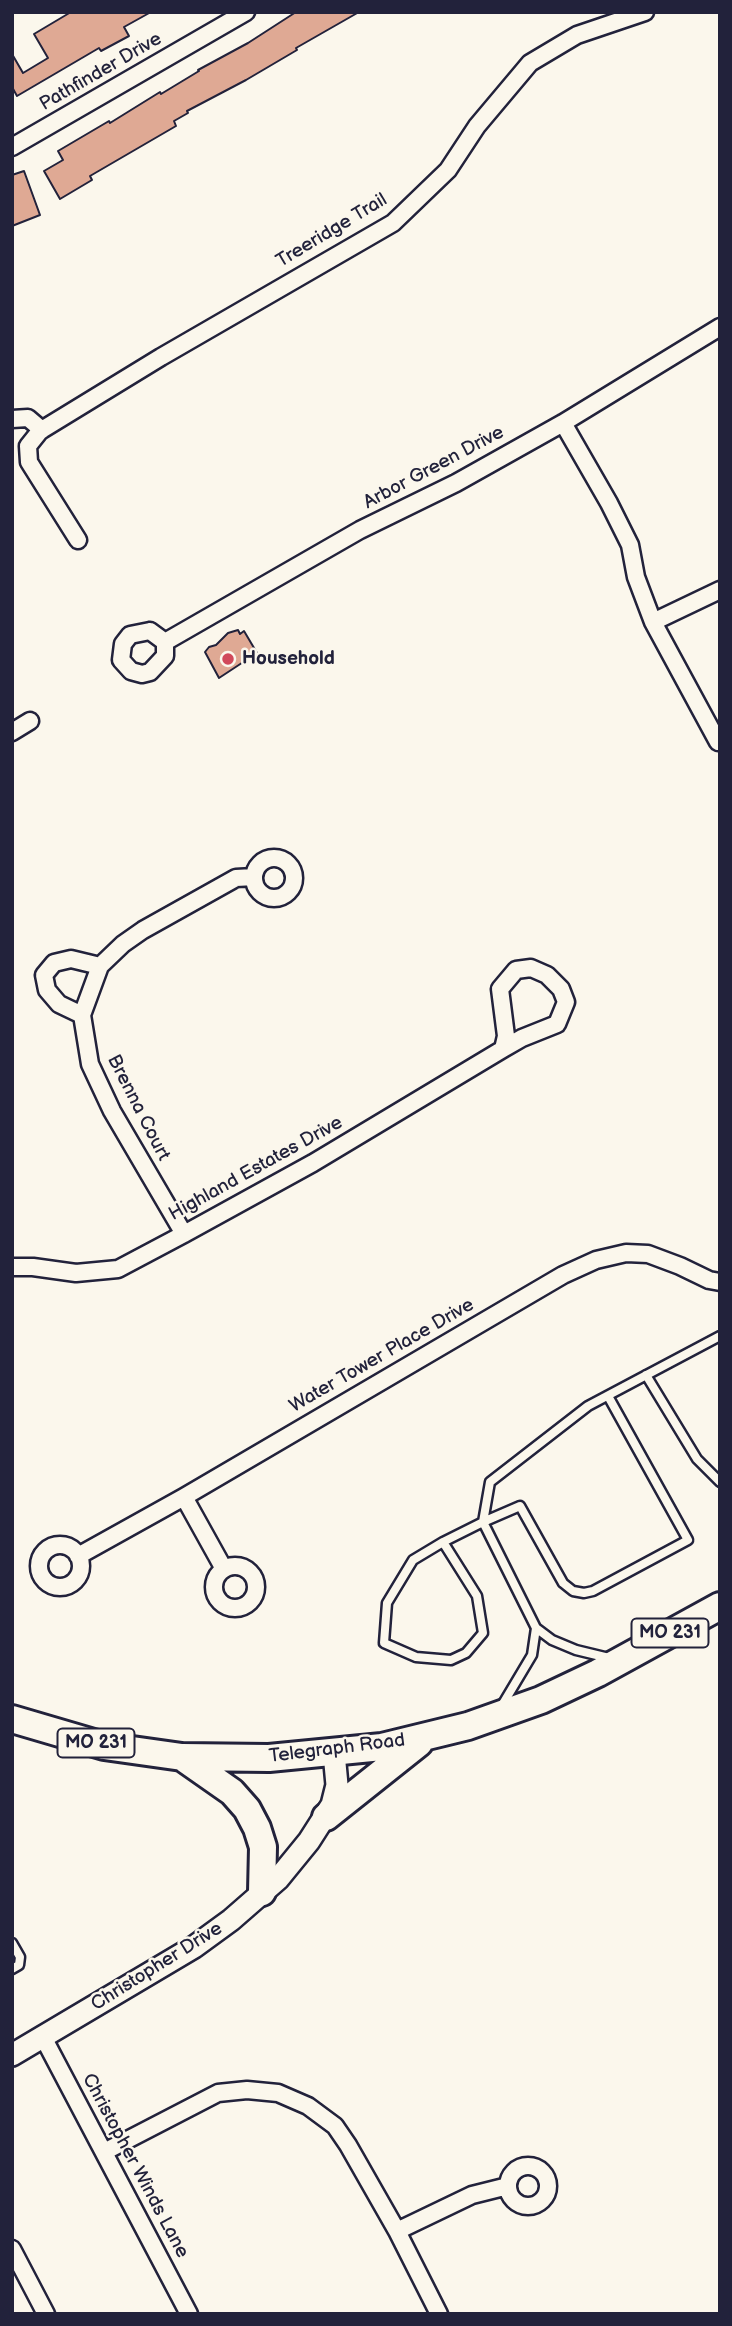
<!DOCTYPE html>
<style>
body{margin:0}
#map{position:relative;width:732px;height:2326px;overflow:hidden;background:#fbf7ec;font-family:"Balsamiq Sans",sans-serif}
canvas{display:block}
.frame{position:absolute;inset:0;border:14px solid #22223b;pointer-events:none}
</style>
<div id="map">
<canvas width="732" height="2326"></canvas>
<div class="frame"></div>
</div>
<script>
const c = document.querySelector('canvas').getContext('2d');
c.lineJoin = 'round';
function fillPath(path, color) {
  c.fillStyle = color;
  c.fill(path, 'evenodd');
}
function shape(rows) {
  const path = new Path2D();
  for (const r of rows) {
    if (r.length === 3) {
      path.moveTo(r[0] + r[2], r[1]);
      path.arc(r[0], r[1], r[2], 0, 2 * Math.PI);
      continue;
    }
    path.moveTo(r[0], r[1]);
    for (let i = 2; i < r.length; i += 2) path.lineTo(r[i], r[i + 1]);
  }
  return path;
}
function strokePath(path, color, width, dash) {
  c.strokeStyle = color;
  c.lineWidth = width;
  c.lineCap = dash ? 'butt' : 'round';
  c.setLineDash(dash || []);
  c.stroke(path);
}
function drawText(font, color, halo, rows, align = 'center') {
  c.font = font + ' "Balsamiq Sans",sans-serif';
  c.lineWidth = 5;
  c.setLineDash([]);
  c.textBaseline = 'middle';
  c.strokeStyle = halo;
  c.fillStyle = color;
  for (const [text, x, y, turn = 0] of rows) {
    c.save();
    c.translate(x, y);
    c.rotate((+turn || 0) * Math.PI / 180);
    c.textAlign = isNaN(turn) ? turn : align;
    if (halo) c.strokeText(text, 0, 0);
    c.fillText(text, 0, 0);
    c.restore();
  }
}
const building = shape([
 [71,12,151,12,124,27,129,36,101,51,99,48,17,96,12,87,12,54,23,73,48,58,34,34,71,12],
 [296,12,359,12,296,48,297,50,246,80,187,111,188,113,174,121,176,126,90,176,92,180,60,199,44,171,63,160,58,151,109,121,110,123,160,92,161,94,199,71,198,70,248,43,296,12],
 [24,171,40,215,12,226,12,175,24,171],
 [238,630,240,634,244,631,257,653,219,678,205,652,209,647,216,645,228,633,238,630]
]);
fillPath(building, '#dfa994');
strokePath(building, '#22223b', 2);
const service = shape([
 [646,1375,697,1459,720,1482],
 [443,1542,477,1596,483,1633,466,1653,451,1660,416,1657,384,1643,387,1603,413,1560,443,1542,483,1522,520,1506,563,1583,573,1591,584,1593,593,1591,688,1540,608,1396],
 [609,1658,576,1650,552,1640,536,1628,483,1522,490,1482,588,1406,720,1336],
 [501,1707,532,1655,536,1628],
 [12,1943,20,1957,19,1965,12,1969]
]);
const minor = shape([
 [12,147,246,12],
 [12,419,28,418,42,430],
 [563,423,609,503,630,545,636,577,653,622,718,742],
 [78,540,29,462,28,446,40,431,161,357,393,223,448,170,477,126,530,63,577,35,645,12],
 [653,622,720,590],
 [150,631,165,642,165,656,150,672,142,674,131,671,121,660,123,644,130,635,150,631],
 [165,642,360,530,456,483,563,423,720,327],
 [12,732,30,721],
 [274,878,20],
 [82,1015,59,1004,47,990,44,975,54,963,71,959,100,966],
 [184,1234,112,1111,90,1064,82,1015,100,966,123,944,143,930,236,878,254,877],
 [12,1267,33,1267,76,1273,118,1269,184,1234,313,1163,503,1049,522,1038,557,1024,566,1002,561,989,547,975,531,968,516,970,500,989,506,1036,503,1049],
 [184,1497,224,1569],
 [60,1566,21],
 [78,1556,184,1497,563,1275,596,1260,626,1253,648,1254,680,1266,709,1280,720,1282],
 [235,1587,21],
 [43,2037,189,2314],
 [104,2152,218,2093,247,2090,278,2093,308,2106,335,2126,348,2145,397,2231,439,2314],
 [528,2186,20],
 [397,2231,472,2195,508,2186],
 [12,2249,46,2314]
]);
const tertiary = shape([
 [12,2055,194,1947,231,1920,278,1879,309,1841,332,1805,337,1785,334,1753]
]);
const primary = shape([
 [12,1719,104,1746,182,1757,269,1758,382,1747,468,1726,541,1700,598,1673,720,1606],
 [182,1757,232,1792,247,1809,257,1828,263,1847,262,1892],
 [326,1817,419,1743]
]);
strokePath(service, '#22223b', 13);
strokePath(minor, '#22223b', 21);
strokePath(tertiary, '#22223b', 26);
strokePath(primary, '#22223b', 32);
strokePath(service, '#fbf7ec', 8);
strokePath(minor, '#fbf7ec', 16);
strokePath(tertiary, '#fbf7ec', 21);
strokePath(primary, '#fbf7ec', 26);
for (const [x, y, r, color] of [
 [228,659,7,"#d1495b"]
]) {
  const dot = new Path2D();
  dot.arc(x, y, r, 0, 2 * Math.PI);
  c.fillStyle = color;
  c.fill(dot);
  strokePath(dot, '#fbf7ec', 2.5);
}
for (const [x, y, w] of [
 [670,1633,77],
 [96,1743,77]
]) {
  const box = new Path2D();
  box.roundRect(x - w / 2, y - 14.5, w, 29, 5);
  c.fillStyle = '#fbf7ec';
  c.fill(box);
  strokePath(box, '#22223b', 2);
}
drawText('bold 18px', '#22223b', null, [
 ["MO 231",670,1633],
 ["MO 231",96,1743]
]);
drawText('19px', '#22223b', '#fbf7ec', [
 ["Pathfinder Drive",101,72,-30],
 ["Treeridge Trail",332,231,-31],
 ["Arbor Green Drive",434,468,-28],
 ["Brenna Court",138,1108,63],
 ["Highland Estates Drive",256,1169,-29],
 ["Water Tower Place Drive",382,1356,-30],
 ["Telegraph Road",337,1749,-7],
 ["Christopher Drive",157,1967,-32],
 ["Christopher Winds Lane",135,2166,62]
]);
drawText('bold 19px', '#22223b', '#fbf7ec', [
 ["Household",242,659]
], 'left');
</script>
